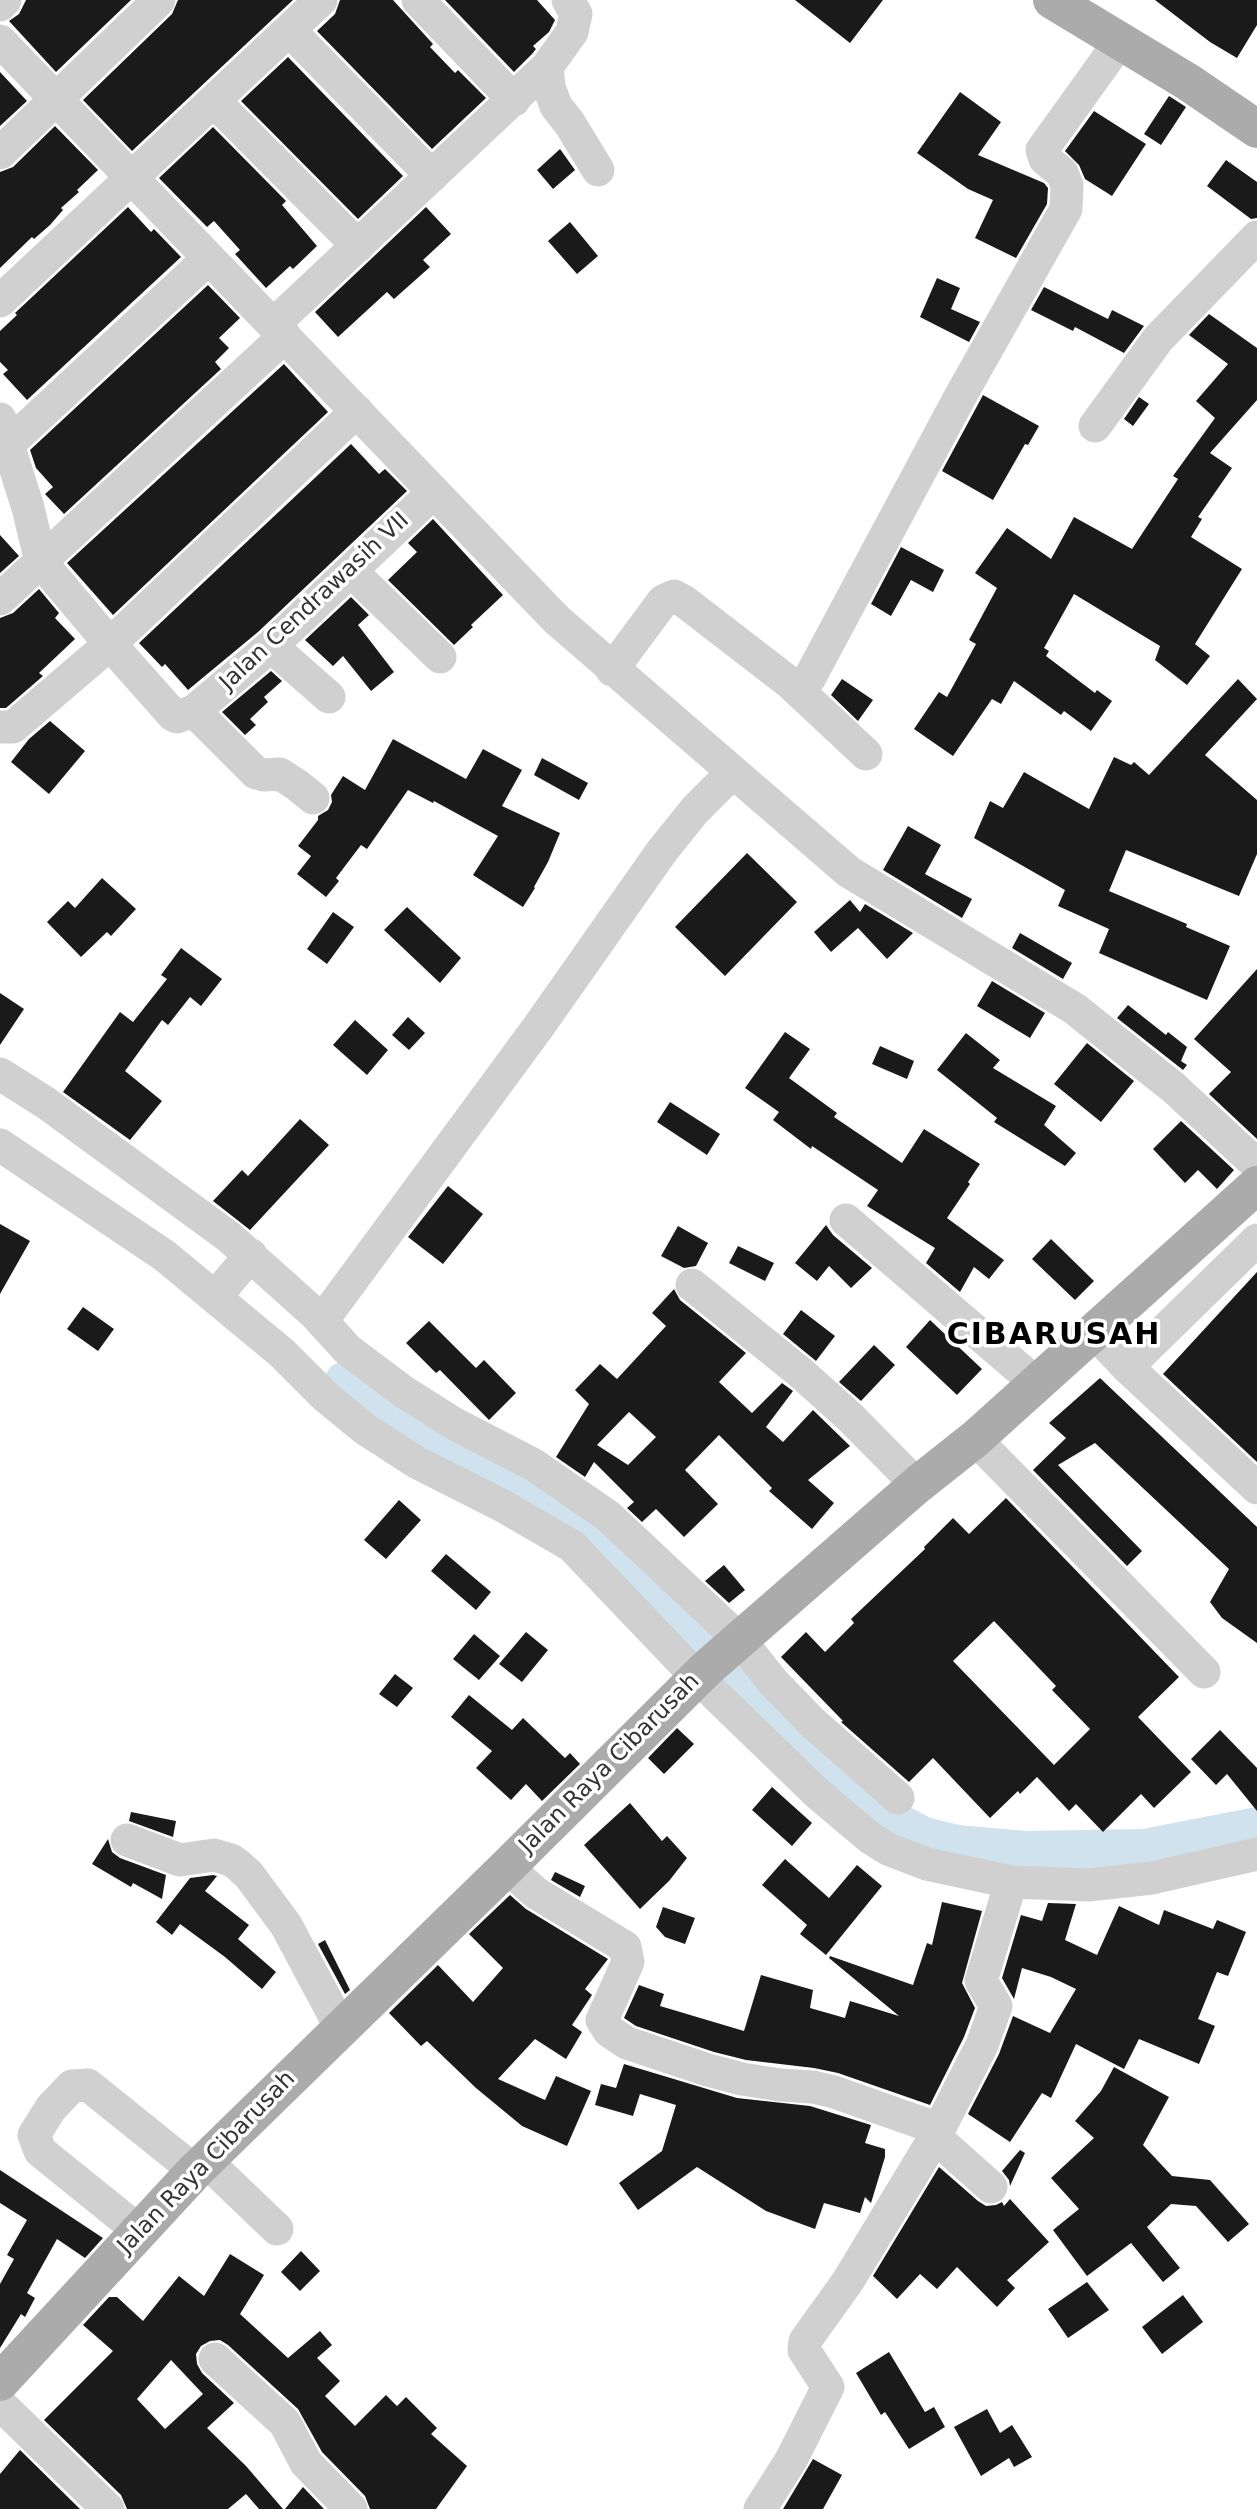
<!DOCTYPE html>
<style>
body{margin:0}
canvas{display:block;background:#fff}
</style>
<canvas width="1257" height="2509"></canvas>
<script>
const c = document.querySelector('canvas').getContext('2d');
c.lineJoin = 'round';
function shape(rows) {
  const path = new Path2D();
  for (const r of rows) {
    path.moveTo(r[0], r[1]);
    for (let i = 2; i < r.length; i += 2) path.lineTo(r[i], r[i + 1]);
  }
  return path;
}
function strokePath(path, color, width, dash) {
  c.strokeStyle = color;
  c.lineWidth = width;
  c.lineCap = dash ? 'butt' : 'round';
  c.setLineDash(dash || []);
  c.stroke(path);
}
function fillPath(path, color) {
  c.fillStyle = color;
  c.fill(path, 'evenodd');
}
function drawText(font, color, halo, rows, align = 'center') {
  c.font = font + ' "DejaVu Sans",sans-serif';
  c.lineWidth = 7;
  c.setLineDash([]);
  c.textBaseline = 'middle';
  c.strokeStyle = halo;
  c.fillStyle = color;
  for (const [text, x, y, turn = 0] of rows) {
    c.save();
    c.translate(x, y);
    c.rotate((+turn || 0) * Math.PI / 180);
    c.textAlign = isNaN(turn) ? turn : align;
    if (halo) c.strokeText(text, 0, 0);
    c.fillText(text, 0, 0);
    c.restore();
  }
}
strokePath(shape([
 [346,1383,424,1436,563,1507,610,1542,693,1633,782,1719,841,1786,869,1810,923,1839,956,1847,1025,1853,1144,1851,1257,1829]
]), '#cfe2ee', 44);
fillPath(shape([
 [26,0,131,0,56,72,9,21,19,14],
 [178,0,293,0,132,151,83,100,172,14],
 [340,0,393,0,433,44,430,47,455,73,458,70,486,98,432,149,317,31,335,14],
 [445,0,537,0,555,20,549,32,533,46,536,49,532,54,514,72],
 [795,0,883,0,850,43],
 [1155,0,1257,0,1257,25,1237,58,1210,42],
 [288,57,403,176,358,219,241,101],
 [0,72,27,101,0,126],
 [960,92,1001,122,978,155,1044,183,1048,188,1047,204,1016,258,975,238,993,200,968,189,917,153],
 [1169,96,1186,107,1161,145,1144,134],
 [1094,111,1146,144,1112,196,1085,179,1079,165,1065,151],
 [55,126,98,170,77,190,79,192,61,208,63,210,50,225,34,239,32,237,0,268,0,172,13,167],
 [213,127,286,201,282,205,317,246,293,269,290,266,266,288,235,254,240,250,214,221,207,227,159,178],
 [560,149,575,170,553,189,537,170],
 [1226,160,1257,182,1257,218,1251,219,1207,186],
 [128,207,151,232,154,229,181,257,27,400,3,374,8,370,0,362,0,331,17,315,15,313],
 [426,207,451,234,423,260,430,267,394,299,387,292,338,337,315,312],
 [570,222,598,256,577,274,548,241],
 [937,278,960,288,951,309,980,322,969,342,920,317],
 [208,285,240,318,219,338,229,348,215,362,221,369,64,514,45,494,53,487,36,468,30,450],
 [1044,287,1108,319,1112,310,1144,326,1124,353,1075,327,1073,331,1031,310],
 [1209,314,1257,348,1257,400,1210,453,1232,468,1198,517,1202,519,1191,537,1242,569,1195,644,1210,656,1187,685,1155,660,1160,646,1074,594,1044,648,1049,651,1046,656,1095,693,1097,690,1112,701,1091,731,1064,711,1061,715,1014,681,1001,704,992,699,953,756,914,729,939,692,947,697,976,644,969,640,997,588,975,573,1007,528,1051,559,1074,517,1132,549,1178,479,1173,476,1215,418,1196,401,1228,364,1189,335],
 [284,364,328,412,113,615,67,563],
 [983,395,1039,426,1028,445,1025,444,993,500,942,471],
 [1139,397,1149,404,1133,426,1124,419],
 [351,444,379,474,385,469,407,491,258,632,188,690,165,664,162,667,139,643],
 [433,519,503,595,471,625,473,627,454,645,388,580,417,552,408,543],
 [0,535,19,556,0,573],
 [901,547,944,570,933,592,911,580,891,616,871,604],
 [39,589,59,613,55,618,75,639,39,673,43,676,6,708,0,708,0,618,13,613],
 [351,597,369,615,358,625,394,672,371,691,343,656,333,666,305,640],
 [271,671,282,681,264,697,268,702,250,719,256,725,245,735,222,712],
 [842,679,873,700,858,721,831,695],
 [1238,679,1257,699,1205,755,1257,800,1257,854,1239,896,1126,850,1109,891,1187,924,1186,927,1230,946,1207,1000,1099,953,1109,929,1058,906,1065,890,974,838,990,801,1003,808,1024,772,1089,809,1114,757,1131,765,1134,762,1149,775],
 [50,721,85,751,49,794,11,762,29,739],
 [393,739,466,779,483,749,522,770,502,806,560,833,548,862,534,887,535,888,523,907,473,875,498,836,434,801,433,803,408,790,367,849,361,845,336,878,339,881,326,897,297,874,311,856,298,846,318,820,318,816,328,810,332,802,331,795,343,776,365,790],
 [542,758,588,783,579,800,534,775],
 [908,826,941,845,925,874,972,899,962,918,883,870],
 [747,853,797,902,725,976,675,927],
 [102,878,136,909,111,936,107,932,81,957,47,922,68,901,75,908],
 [850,900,860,912,865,904,913,933,887,959,858,928,831,952,814,932],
 [407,907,461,958,440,983,384,930],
 [333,912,354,927,327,964,307,949],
 [1020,933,1072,963,1063,979,1012,948],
 [181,948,222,979,201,1006,190,997,168,1025,162,1020,125,1071,162,1101,130,1140,63,1092,120,1012,133,1022,167,979,161,975],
 [1257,969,1257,1139,1209,1094,1231,1072,1194,1039],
 [992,981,1045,1013,1030,1038,977,1006],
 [0,993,24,1009,0,1045],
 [1128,1005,1166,1035,1168,1032,1187,1047,1181,1061,1187,1065,1183,1070,1117,1018],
 [408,1017,425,1033,409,1050,392,1035],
 [355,1020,388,1050,367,1075,333,1045],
 [785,1032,810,1049,789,1078,837,1113,834,1117,902,1163,924,1129,980,1164,968,1182,970,1184,947,1218,1004,1260,989,1279,974,1267,960,1292,926,1263,935,1248,867,1206,878,1190,812,1146,811,1149,773,1120,779,1112,745,1088],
 [966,1033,1000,1060,993,1068,1056,1106,1044,1125,1076,1153,1065,1166,994,1122,997,1118,937,1070],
 [1087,1043,1134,1081,1101,1122,1054,1084],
 [880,1046,914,1061,907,1079,872,1064],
 [670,1102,720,1134,707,1155,657,1122],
 [300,1119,329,1145,250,1230,213,1201,242,1170,248,1176],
 [1181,1121,1234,1170,1217,1189,1198,1170,1185,1183,1153,1149],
 [448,1186,483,1214,443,1264,408,1237],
 [0,1224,30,1241,0,1294],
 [826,1225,833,1235,872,1268,851,1288,829,1266,817,1281,795,1263],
 [678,1226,708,1243,696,1266,684,1268,661,1256],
 [1051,1239,1094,1281,1075,1300,1032,1259],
 [738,1246,774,1263,765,1281,729,1263],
 [1257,1272,1257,1462,1163,1374],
 [674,1289,680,1300,746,1353,719,1382,752,1413,782,1383,793,1391,766,1427,783,1442,813,1410,850,1446,808,1480,834,1503,812,1529,769,1491,772,1488,719,1435,685,1470,718,1504,684,1537,656,1509,642,1522,627,1508,634,1502,594,1462,585,1477,556,1457,589,1404,575,1390,600,1364,617,1379,666,1326,652,1313],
 [629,1412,656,1437,628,1465,597,1445],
 [83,1307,114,1329,98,1351,67,1329],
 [801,1310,835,1336,816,1361,783,1334],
 [930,1320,982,1369,957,1395,906,1347],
 [429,1321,476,1368,484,1360,516,1393,489,1420,440,1370,436,1373,406,1343],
 [874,1345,895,1365,861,1401,839,1382],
 [1100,1378,1257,1527,1257,1643,1222,1618,1210,1602,1229,1569,1095,1443,1058,1465,1142,1551,1127,1566,1033,1470,1066,1438,1049,1423],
 [1006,1498,1179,1677,1138,1717,1191,1772,1154,1808,1141,1794,1103,1832,1076,1804,1069,1811,1037,1777,1020,1794,1018,1791,990,1818,933,1758,909,1782,841,1722,843,1721,781,1657,806,1632,825,1652,854,1623,851,1619,925,1549,924,1547,953,1518,969,1534],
 [994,1621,1056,1686,1052,1690,1090,1729,1054,1765,953,1661],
 [399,1500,421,1520,386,1559,364,1540],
 [446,1554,491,1592,476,1610,431,1571],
 [724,1565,745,1590,729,1603,705,1581],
 [526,1632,548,1650,522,1682,499,1664],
 [474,1634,500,1656,479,1680,453,1659],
 [395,1674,413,1688,397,1707,379,1694],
 [469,1695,512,1730,523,1718,565,1758,570,1753,580,1764,542,1801,526,1784,511,1800,476,1768,492,1751,451,1717],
 [677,1728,694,1744,664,1774,648,1758],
 [1220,1730,1257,1768,1257,1811,1227,1774,1216,1785,1191,1759],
 [772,1787,812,1823,792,1846,752,1810],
 [630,1803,662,1841,667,1836,687,1858,669,1881,640,1909,584,1845],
 [131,1812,176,1821,173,1837,129,1821],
 [108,1839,112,1852,120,1858,166,1875,162,1899,133,1883,131,1887,92,1864],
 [785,1859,829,1898,857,1865,882,1886,826,1955,800,1934,807,1925,762,1885],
 [555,1872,585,1886,580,1897,551,1880],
 [213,1875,217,1876,205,1891,249,1925,238,1939,276,1972,262,1989,225,1957,180,1924,172,1935,156,1922,190,1878],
 [510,1895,526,1909,608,1959,585,1989,592,1995,572,2025,582,2032,566,2059,535,2039,498,2079,545,2100,556,2076,591,2091,567,2146,522,2126,476,2088,427,2041,421,2046,389,2013,438,1965,473,2002,503,1968,469,1934],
 [942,1902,982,1911,962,1983,975,2008,964,2037,930,2105,838,2073,814,2068,746,2060,714,2052,636,2026,624,2018,639,1985,664,1994,660,2006,744,2031,761,1975,813,1990,810,2008,845,2018,850,2001,899,2016,829,1958,830,1956,913,1985,927,1943,932,1945],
 [1048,1903,1076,1904,1065,1940,1097,1955,1119,1906,1159,1925,1164,1910,1213,1929,1217,1920,1246,1932,1228,1976,1217,1972,1198,2019,1215,2026,1199,2064,1139,2039,1124,2069,1076,2044,1051,2098,1042,2093,1010,2142,968,2114,999,2054,1013,2016,1050,2033,1076,1989,1051,1977,1022,1968,1014,1999,1002,1978,1021,1915,1042,1921],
 [663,1907,695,1918,685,1944,665,1937,656,1927],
 [325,1940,350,1990,345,1994,318,1944],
 [624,2064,737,2098,810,2106,871,2125,865,2143,885,2149,885,2157,871,2203,865,2197,860,2213,824,2203,815,2229,766,2211,697,2167,638,2210,619,2183,662,2151,676,2105,640,2094,633,2116,595,2105,601,2084,616,2088],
 [1114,2067,1169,2097,1143,2145,1172,2176,1210,2180,1249,2224,1228,2242,1196,2206,1171,2204,1147,2227,1180,2268,1163,2282,1131,2243,1087,2276,1053,2230,1079,2209,1051,2178,1094,2138,1075,2121,1101,2091],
 [1020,2150,1025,2153,1010,2186,1009,2180,1002,2171],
 [939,2167,978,2201,986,2206,996,2205,1002,2202,1004,2206,1010,2199,1049,2242,1007,2280,1015,2288,997,2307,957,2267,937,2289,920,2274,897,2299,873,2276],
 [0,2170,103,2238,85,2258,57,2239,27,2293,35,2298,25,2317,21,2314,0,2348,0,2284,14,2259,7,2255,27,2220,0,2203],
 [301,2251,320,2271,300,2291,281,2272],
 [230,2254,264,2275,240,2314,288,2358,320,2331,332,2345,317,2358,340,2381,325,2396,355,2426,386,2395,397,2406,406,2397,437,2428,431,2434,467,2466,436,2509,370,2509,365,2496,322,2452,298,2409,228,2345,220,2340,210,2341,201,2346,196,2354,197,2364,202,2373,234,2403,207,2428,246,2466,283,2509,259,2509,246,2494,228,2509,127,2509,121,2495,44,2420,113,2351,83,2325,109,2297,117,2297,143,2321,179,2276,204,2296],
 [171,2360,203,2394,165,2429,137,2399],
 [1087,2282,1109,2310,1068,2338,1048,2309],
 [1183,2295,1203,2322,1162,2354,1142,2327],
 [889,2352,925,2412,934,2407,945,2427,909,2449,885,2412,881,2415,856,2373],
 [987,2409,1000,2433,1012,2425,1032,2457,1014,2467,1009,2458,981,2476,954,2427],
 [20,2450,80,2509,0,2509,0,2474],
 [813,2459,842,2475,823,2509,783,2509],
 [303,2487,324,2509,285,2509]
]), '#1a1a1a');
strokePath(shape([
 [418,0,514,100],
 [0,5,5,0],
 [289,30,432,176],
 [0,41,557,620,849,872,1075,1009,1174,1088,1257,1165],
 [547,67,549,87,556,106,570,124,598,170],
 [214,101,358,246],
 [0,153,159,0],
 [0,301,321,0],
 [273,325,547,67,572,32,576,14,568,0],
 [0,419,28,508,41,562,110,644,173,715,177,717,194,711,271,646,434,492],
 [1095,426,1158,339,1257,237],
 [0,452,209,258],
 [351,571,440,657],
 [0,599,285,336],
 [271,646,329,697],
 [612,670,663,601,674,596,685,602,790,683,798,685,809,679,961,395,1066,209,1067,185,1062,173,1045,159,1042,150,1121,40],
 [790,683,866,754],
 [194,711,256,773,264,775,280,774,297,785,313,798],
 [0,727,13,727,110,644,357,411],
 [0,1074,46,1103,229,1237,315,1314,348,1350,404,1392,453,1423,534,1465,608,1516,739,1639,773,1682,814,1724,898,1798],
 [0,1145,165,1256,282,1353,326,1397,365,1429,416,1462,503,1506,572,1546,697,1677,818,1794,869,1837,888,1849,927,1864,1011,1882,1088,1885,1152,1878,1257,1854],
 [846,1220,1036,1383],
 [692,1285,801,1373,851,1418,917,1485],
 [215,1297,251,1255],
 [322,1321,539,1026,662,851,695,810,732,773],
 [1093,1331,1127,1367,1257,1488],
 [1127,1367,1257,1240],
 [975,1439,1204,1672],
 [127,1840,180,1860,214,1855,231,1860,238,1865,249,1875,286,1925,341,2028],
 [507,1867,536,1893,625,1947,628,1962,602,2020,609,2031,627,2043,708,2070,742,2079,780,2085,813,2087,834,2092,939,2129],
 [935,2137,991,2187],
 [206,2161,277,2229],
 [139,2231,40,2151,34,2135,51,2108,72,2086,88,2085,195,2171],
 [215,2359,285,2423,306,2463,351,2509],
 [0,2404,108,2509],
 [760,2509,791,2460,828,2387,804,2350,805,2341,848,2281,935,2137,982,2045,996,2006,981,1981,1011,1882]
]), '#d0d0d0', 33);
strokePath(shape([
 [1052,0,1188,82,1257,129],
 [0,2382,195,2171,507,1867,706,1669,917,1485,975,1439,1257,1185]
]), '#ababab', 38);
drawText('23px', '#333', '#fff', [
 ["Jalan Cendrawasih VII",315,602,-43],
 ["Jalan Raya Cibarusah",610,1764,-45],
 ["Jalan Raya Cibarusah",207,2163,-46]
]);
c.letterSpacing = '2px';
drawText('bold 30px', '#000', '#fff', [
 ["CIBARUSAH",1054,1336]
]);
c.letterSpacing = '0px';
</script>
